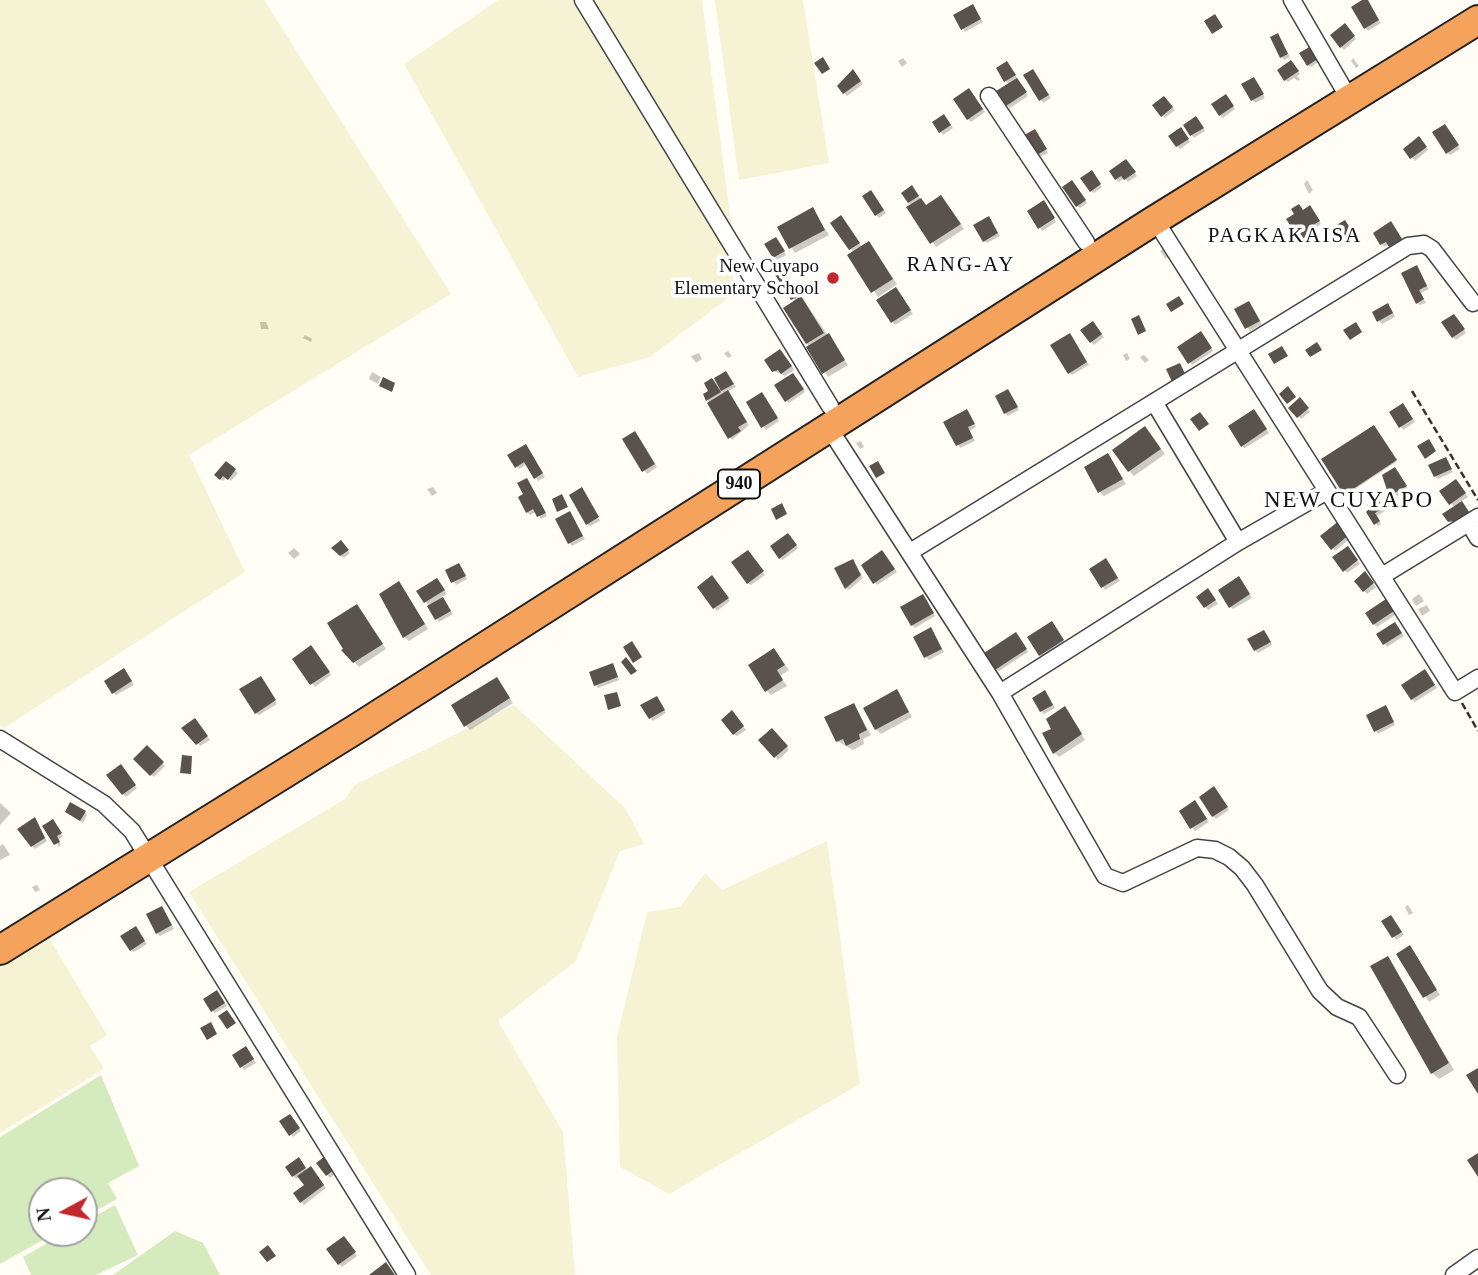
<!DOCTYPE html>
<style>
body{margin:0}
#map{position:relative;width:1478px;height:1275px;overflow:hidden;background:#fffdf5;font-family:"Times New Roman",serif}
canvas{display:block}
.north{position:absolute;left:28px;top:1177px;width:70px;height:70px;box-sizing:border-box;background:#fff;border:2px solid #a0a0a0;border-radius:50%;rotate:262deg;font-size:19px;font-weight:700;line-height:28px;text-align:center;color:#111}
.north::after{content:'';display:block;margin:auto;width:24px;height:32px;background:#c4262e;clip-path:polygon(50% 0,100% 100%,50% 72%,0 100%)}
</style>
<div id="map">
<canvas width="1478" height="1275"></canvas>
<div class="north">N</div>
</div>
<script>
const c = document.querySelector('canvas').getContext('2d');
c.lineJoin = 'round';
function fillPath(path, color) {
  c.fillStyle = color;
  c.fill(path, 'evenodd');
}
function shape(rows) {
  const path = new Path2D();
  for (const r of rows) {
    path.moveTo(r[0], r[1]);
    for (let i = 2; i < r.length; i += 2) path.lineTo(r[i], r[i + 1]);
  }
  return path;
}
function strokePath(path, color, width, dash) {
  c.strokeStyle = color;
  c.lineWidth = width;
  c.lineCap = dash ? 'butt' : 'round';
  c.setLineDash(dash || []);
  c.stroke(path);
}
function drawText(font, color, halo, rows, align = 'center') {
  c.font = font + ' "Times New Roman",serif';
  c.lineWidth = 7;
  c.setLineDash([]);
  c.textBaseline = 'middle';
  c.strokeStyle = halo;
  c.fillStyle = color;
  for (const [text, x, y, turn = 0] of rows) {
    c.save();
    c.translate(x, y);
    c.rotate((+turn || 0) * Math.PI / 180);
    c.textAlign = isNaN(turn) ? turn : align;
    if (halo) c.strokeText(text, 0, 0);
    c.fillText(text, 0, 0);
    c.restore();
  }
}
fillPath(shape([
 [0,0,264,0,451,294,189,455,245,572,4,728,0,725],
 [498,0,702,0,732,230,734,294,650,357,578,377,404,64],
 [715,0,803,0,829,163,739,180],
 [514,705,626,809,644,844,620,851,576,961,498,1021,563,1132,575,1275,431,1275,189,892,345,799,355,785],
 [827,841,860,1084,669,1194,620,1167,617,1037,647,912,680,907,705,873,722,890],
 [46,933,107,1035,90,1046,104,1069,0,1133,0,962]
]), '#f6f3d4');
fillPath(shape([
 [101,1075,139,1166,108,1183,117,1199,84,1217,84,1191,42,1191,42,1233,55,1233,0,1264,0,1137],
 [115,1205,138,1255,96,1275,31,1275,23,1257,65,1233,84,1233,84,1222],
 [175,1231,203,1243,220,1275,113,1275]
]), '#d5ebbd');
fillPath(shape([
 [1366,0,1381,23,1368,31,1365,28],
 [975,9,983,22,965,32,963,29],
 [1345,25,1356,39,1344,50,1332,36],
 [1278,35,1290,57,1284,60,1281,57],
 [1310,48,1320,61,1311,67,1308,65],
 [903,58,907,63,902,67,898,61],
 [1353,58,1359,66,1356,68,1351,61],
 [1294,65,1300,74,1297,76,1300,79,1298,81,1294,78,1288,82,1285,80],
 [1010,66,1028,96,1010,108,1007,105,1009,85,998,69],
 [856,74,863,84,847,96,844,93],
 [1035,74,1051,98,1043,103,1041,100],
 [1256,82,1265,98,1255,103,1252,100],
 [972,93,985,112,971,122,968,119],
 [1164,98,1175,110,1165,118,1155,106],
 [1228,99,1235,109,1223,118,1220,115],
 [946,119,953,128,943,135,934,123],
 [1199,121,1205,131,1194,138,1185,125],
 [1448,129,1460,149,1450,155,1447,152],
 [1184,132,1190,142,1180,149,1177,146],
 [1038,134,1048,153,1036,159],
 [1421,142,1428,150,1415,161,1405,149],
 [1129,164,1137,176,1128,182,1124,178,1119,182,1116,179],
 [1094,176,1102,187,1094,193,1091,191],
 [1307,180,1313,190,1309,194,1304,184],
 [1075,185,1087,203,1080,208,1077,206],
 [912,188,927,207,941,197,964,229,936,247,903,193],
 [873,195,886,213,879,218,876,215],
 [1046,205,1056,222,1042,231,1040,228],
 [813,210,829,235,795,253,779,228],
 [1312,210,1321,224,1300,238,1303,211],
 [844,220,862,247,869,243,873,248,897,284,878,297,850,256,854,253,832,224],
 [991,221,1000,236,987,243,984,241],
 [1344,223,1355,240,1344,246,1342,243],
 [1394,226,1404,242,1394,249,1390,244,1384,247,1375,233],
 [779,242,786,255,777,260,767,244],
 [1166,247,1171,254,1166,259,1160,251],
 [783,270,848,365,828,377,785,308,795,302],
 [1419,270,1429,289,1421,293,1426,303,1420,305,1417,303],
 [899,292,913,314,895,325,879,301],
 [1252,306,1262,324,1250,331,1237,310],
 [1391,308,1395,317,1382,324,1379,321],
 [1457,319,1466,333,1456,340,1453,337],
 [260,322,266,322,269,329,261,329],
 [1096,326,1104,337,1094,345,1091,342],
 [305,335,312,339,311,342,303,338],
 [1203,336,1213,351,1192,365,1190,362],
 [1072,338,1089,365,1072,375,1069,373],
 [728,351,732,356,728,358,724,353],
 [699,353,702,359,696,363,691,356],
 [1127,353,1130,359,1126,361,1123,355],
 [783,354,794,370,785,376,774,371],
 [1144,355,1149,360,1145,363,1140,357],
 [372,372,381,377,378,384,369,379],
 [726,373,736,387,727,392,749,425,732,440,708,400,711,392,706,384],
 [796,378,805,392,789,403,786,400],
 [1010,394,1019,410,1008,416,1005,413],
 [765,397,779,421,766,430,763,427],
 [1300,400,1310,412,1301,419,1291,408],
 [1405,408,1415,422,1403,430,1401,427],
 [969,414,976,427,970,431,975,441,960,448,946,422],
 [1257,414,1269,433,1245,448,1242,446],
 [1374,427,1396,462,1346,495,1323,460],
 [1150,433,1165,454,1134,476,1129,471],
 [638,436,657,467,647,474,624,440],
 [861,441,864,447,860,449,856,443],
 [526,446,545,477,538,481,527,464,519,469,516,466],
 [1108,455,1126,484,1104,496,1100,492],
 [1445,459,1453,472,1438,479,1435,476],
 [226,463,238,473,231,481,227,477,223,481,216,475],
 [1398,472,1408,489,1394,498,1384,476],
 [527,480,547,516,541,519,536,512,530,515,527,512],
 [1459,484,1468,497,1460,502,1472,518,1452,524,1449,521,1455,508,1442,491],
 [433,487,437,493,432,496,427,489],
 [584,492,600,521,590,526,587,524],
 [1380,504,1385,511,1377,516,1381,524,1378,526,1368,513],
 [572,516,585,539,572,546,569,543],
 [1340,522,1352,537,1335,551,1322,536],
 [790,538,798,548,783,560,780,557],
 [343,545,350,553,344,558,333,548],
 [294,548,300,554,294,559,288,553],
 [1351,551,1360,564,1347,573,1344,570],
 [751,555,765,575,751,585,748,583],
 [885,555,897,572,877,585,875,583],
 [853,561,863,578,849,590,846,588],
 [1109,563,1120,581,1105,590,1091,569],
 [461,568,467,579,456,585,447,571],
 [1364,574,1376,587,1367,594,1356,581],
 [715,580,730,601,717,611,699,587],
 [1241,581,1252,598,1233,609,1230,606],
 [440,583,447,594,441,597,453,614,439,622,419,591],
 [403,588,428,629,409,641,404,637],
 [1211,593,1218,604,1208,610,1198,597],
 [1419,594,1424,601,1416,606,1412,599],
 [926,599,935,616,915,628,912,625],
 [1389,604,1395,615,1377,627,1374,624],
 [1427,605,1430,611,1422,616,1418,609],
 [357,606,386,649,359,667,344,650],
 [1054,626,1065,643,1043,658,1040,655],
 [1398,627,1404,636,1387,647,1385,644],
 [933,632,944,652,929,660,926,657],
 [1267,635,1272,645,1258,653,1255,650],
 [1019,637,1028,652,999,671,996,669],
 [314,650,331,675,315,687,294,659],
 [774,650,789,670,780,676,787,686,771,695,767,691],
 [613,665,619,680,598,688,596,685],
 [126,673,134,685,116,695,113,693],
 [1428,674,1437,688,1415,702,1412,699],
 [497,679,513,703,470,730,466,726],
 [263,681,277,704,259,715,256,713],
 [897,691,912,717,881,734,876,729],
 [1048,695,1055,708,1044,714,1041,711],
 [659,701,666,713,653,721,650,718],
 [854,705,871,735,863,739,864,744,853,750,837,741],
 [1065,708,1085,740,1059,757,1055,753,1054,730],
 [1388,710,1395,725,1378,734,1376,731],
 [735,716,746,730,737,736,734,734],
 [198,723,210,740,200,746,184,728],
 [772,730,789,750,778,760,761,740],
 [147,747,165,766,154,777,135,759],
 [123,769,137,788,126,797,123,794],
 [1217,791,1229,810,1216,819,1213,816],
 [0,803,11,813,0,825],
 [1198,805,1209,822,1195,831,1181,812],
 [85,813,87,815,83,823,70,814],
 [35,820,47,841,35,849,32,846],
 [55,824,63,836,58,840,61,845,58,847],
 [3,844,10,855,0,860,0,846],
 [37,885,40,890,35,892,32,887],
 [1408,905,1413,913,1409,915,1405,907],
 [162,908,174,929,160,936,157,933],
 [1391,917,1404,935,1396,940,1384,922],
 [138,931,147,944,134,952,131,950],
 [1414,952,1440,995,1429,1002,1398,954],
 [1388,958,1454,1070,1439,1079,1432,1073],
 [220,995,227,1006,215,1013,212,1011],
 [249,1051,256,1063,244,1070,234,1055],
 [293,1119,301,1131,293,1137,291,1134],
 [301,1162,307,1171,313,1171,326,1188,304,1205,301,1202,306,1185,300,1176,296,1179,287,1168],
 [318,1163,339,1171,330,1178],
 [346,1241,357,1256,342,1267,339,1264]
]), '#0003');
fillPath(shape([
 [1362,0,1368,0,1379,20,1364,29,1351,7],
 [973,4,981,19,961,30,953,15],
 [1215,14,1223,27,1212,34,1204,21],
 [1345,23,1355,36,1340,48,1330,35],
 [1278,33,1288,54,1280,58,1270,37],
 [1311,46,1319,58,1307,66,1299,53],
 [823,57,830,69,822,74,814,63],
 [1291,60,1299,71,1284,81,1277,70],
 [1007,61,1016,75,1004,82,996,68],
 [853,69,861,81,843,94,837,86],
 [1033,69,1049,95,1039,101,1023,75],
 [1254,77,1264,94,1251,101,1241,84],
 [1017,78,1027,92,1006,106,996,91],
 [969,88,983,109,967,120,953,99],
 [1226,94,1234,106,1219,116,1211,104],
 [1164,96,1173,107,1161,117,1152,105],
 [944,114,951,125,939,133,932,122],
 [1196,116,1204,128,1190,136,1183,125],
 [1445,124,1459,145,1446,154,1432,132],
 [1181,127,1189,139,1176,147,1168,136],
 [1035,129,1047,149,1032,158,1021,137],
 [1419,136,1427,147,1410,159,1403,149],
 [1126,159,1136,172,1124,180,1121,176,1115,180,1109,171],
 [1092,170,1101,184,1090,192,1080,178],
 [1072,180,1086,200,1076,207,1062,187],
 [912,185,919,196,908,203,901,193],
 [871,190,884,210,875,216,862,196],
 [941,195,961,224,930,244,906,207,921,198,926,205],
 [1044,200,1055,218,1038,229,1027,211],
 [1299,204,1303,210,1310,205,1320,221,1308,228,1309,235,1300,240,1286,219,1294,214,1291,209],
 [813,207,825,230,789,249,777,227],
 [841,215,860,243,849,250,830,223],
 [989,216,998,233,983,242,973,225],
 [1345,220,1355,236,1340,245,1330,229],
 [1391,221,1402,239,1389,247,1386,242,1380,245,1373,233],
 [776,237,785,251,773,258,764,244],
 [869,241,893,279,871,293,847,255],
 [780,265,798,296,791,300,772,270],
 [1417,265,1427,286,1419,290,1424,299,1416,304,1401,273],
 [896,287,911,310,891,323,876,300],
 [801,296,824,333,806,344,783,308],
 [1179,296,1184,304,1171,312,1166,304],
 [1249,301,1260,321,1245,329,1234,309],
 [1388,303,1393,313,1377,322,1372,312],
 [1454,314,1465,329,1452,338,1441,322],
 [1139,315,1146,331,1138,335,1131,319],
 [1093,321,1102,334,1090,343,1080,330],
 [1356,322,1362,332,1350,340,1343,330],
 [1201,331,1212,348,1188,364,1177,347],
 [829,333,845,360,822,374,806,347],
 [1070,333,1087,362,1068,374,1050,345],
 [1317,342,1322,350,1310,357,1305,350],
 [1282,346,1288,356,1274,364,1268,354],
 [780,349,792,366,781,374,778,370,772,372,764,360],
 [1180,363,1187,378,1173,384,1166,369],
 [726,371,734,384,721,391,714,378],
 [793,373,804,389,785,402,774,385],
 [383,377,395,383,392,392,379,386],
 [712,378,721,392,706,401,703,394,708,391,704,383],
 [1288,386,1296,397,1287,404,1279,394],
 [1008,389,1018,407,1004,414,995,396],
 [728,390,747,422,738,427,741,431,728,439,707,403],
 [762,392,778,418,761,428,746,402],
 [1300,397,1309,408,1297,418,1288,408],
 [1403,403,1413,419,1399,428,1389,412],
 [967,409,975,424,968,427,973,438,956,446,943,422],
 [1254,409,1267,429,1241,447,1228,426],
 [1200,412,1209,424,1199,431,1190,419],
 [1374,425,1397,460,1344,495,1321,459],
 [1145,426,1161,449,1128,472,1112,450],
 [635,431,655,464,642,472,622,439],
 [1429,439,1436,451,1425,459,1417,446],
 [526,444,543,473,534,479,524,462,515,468,507,455],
 [1108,453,1123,479,1098,493,1084,467],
 [1446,457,1452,469,1434,477,1428,465],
 [226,461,236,469,228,480,223,476,220,480,214,475],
 [878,461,885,473,876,478,869,466],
 [1395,467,1407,486,1389,496,1382,475],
 [527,478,546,513,537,517,533,509,526,513,518,497,523,494,517,483],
 [1456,479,1466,493,1449,505,1439,491],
 [582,487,599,517,586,525,569,495],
 [562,494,568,507,557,512,552,499],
 [1378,499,1383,508,1375,513,1380,521,1374,525,1366,512,1370,508,1367,505],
 [1462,501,1471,515,1456,525,1452,521,1448,522,1442,514],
 [782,503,787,514,776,520,771,509],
 [570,511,583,536,568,544,555,519],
 [1340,520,1351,533,1331,550,1320,536],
 [788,533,797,545,779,559,770,546],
 [341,540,349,550,340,556,331,548],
 [1348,546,1358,560,1343,572,1332,557],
 [748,550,764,571,747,584,731,562],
 [882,550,895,569,873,584,861,565],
 [1106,558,1118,578,1101,588,1089,569],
 [853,559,861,575,845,589,834,568],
 [459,563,466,576,451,583,445,570],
 [1365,571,1374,583,1363,592,1354,581],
 [712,575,729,598,713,609,697,587],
 [1239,576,1250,594,1229,608,1218,590],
 [437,578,445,590,424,603,416,591],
 [399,581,425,624,403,638,379,594],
 [1208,588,1216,600,1204,608,1196,597],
 [923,594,934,613,911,626,900,607],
 [443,597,451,611,435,620,427,606],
 [1386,599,1394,611,1373,625,1365,613],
 [357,604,383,644,353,663,341,650,343,649,327,623],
 [1052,621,1064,640,1039,656,1027,637],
 [1395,622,1402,633,1383,645,1376,634],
 [931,627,942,649,924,658,913,637],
 [1264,630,1271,642,1254,651,1247,639],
 [1016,632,1027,649,995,670,984,653],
 [632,641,642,657,633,663,623,647],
 [311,645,330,672,310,685,292,659],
 [774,648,785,665,777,670,783,680,765,692,748,665],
 [626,657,637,671,631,675,621,662],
 [613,663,618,677,594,686,589,672],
 [124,668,132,681,112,694,104,681],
 [1425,669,1435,685,1411,700,1401,685],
 [261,676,276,700,255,714,239,689],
 [497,677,510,698,464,727,451,705],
 [897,689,909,712,875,730,863,708],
 [1045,690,1053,705,1040,712,1032,698],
 [617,692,621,706,608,710,604,695],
 [657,696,665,710,649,719,640,705],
 [854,703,867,730,859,734,860,739,846,746,843,739,836,742,824,717],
 [1386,705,1394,722,1374,732,1366,715],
 [1065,706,1082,734,1053,754,1042,733,1051,729,1046,719],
 [732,710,744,726,733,735,721,720],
 [195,718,208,736,196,745,181,728],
 [772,728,788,746,774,758,758,740],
 [147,745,164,762,150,776,133,759],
 [182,755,192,756,191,774,180,773],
 [121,764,136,785,122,795,106,775],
 [1214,786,1228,807,1212,817,1199,797],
 [1195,800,1207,819,1190,829,1179,811],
 [70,802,86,811,80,821,65,812],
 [35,817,45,838,31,847,17,829],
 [53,819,62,833,57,836,60,842,54,845,42,826],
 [162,906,172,925,156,934,146,914],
 [1391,915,1402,932,1392,938,1381,921],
 [136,926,145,941,130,951,120,936],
 [1410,945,1437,990,1423,998,1396,954],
 [1388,956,1449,1063,1431,1074,1370,966],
 [217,990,225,1003,211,1012,203,999],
 [227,1010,236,1023,227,1029,218,1016],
 [211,1022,217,1034,207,1040,200,1028],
 [246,1046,254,1059,240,1068,232,1055],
 [1478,1068,1478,1094,1466,1075],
 [290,1114,300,1128,289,1136,279,1121],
 [1478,1153,1478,1177,1467,1160],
 [328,1154,338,1167,326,1176,316,1163],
 [299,1157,306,1168,292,1177,285,1167],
 [311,1166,324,1185,300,1203,293,1193,304,1185,297,1176],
 [344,1236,356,1252,338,1265,326,1249],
 [268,1245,276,1256,267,1262,259,1252],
 [386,1262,395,1275,369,1275]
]), '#5a524d');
const street = shape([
 [583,0,830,406],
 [1292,0,1350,100],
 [989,96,1086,242],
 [1155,220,1455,692,1478,678],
 [1154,402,1238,542],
 [829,428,1000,693,1105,876,1123,883,1197,848,1215,850,1229,857,1242,868,1255,885,1320,991,1337,1007,1359,1017,1397,1075],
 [1469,523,1478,538],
 [910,552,1408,246,1424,244,1432,249,1473,303],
 [1382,576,1478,517],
 [1000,693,1238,542,1327,491],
 [0,739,104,804,132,831,407,1275],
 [1454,1275,1478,1258]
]);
const highway = shape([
 [0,950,356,729,1155,220,1478,20]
]);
strokePath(street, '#444', 19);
strokePath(highway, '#222', 32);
strokePath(shape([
 [1412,391,1478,500],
 [1462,703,1478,731]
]), '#333', 2.5, [7, 3.5]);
strokePath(street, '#fff', 16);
strokePath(highway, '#f5a25d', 28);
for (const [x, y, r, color] of [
 [833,278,7,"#c4262e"]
]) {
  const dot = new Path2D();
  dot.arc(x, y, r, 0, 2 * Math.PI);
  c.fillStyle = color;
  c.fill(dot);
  strokePath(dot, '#fff', 2.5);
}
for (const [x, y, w] of [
 [739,484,42]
]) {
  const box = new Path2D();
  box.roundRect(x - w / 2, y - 14.5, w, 29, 5);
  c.fillStyle = '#fff';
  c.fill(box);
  strokePath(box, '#111', 2);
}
drawText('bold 18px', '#111', null, [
 ["940",739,484]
]);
drawText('19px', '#111', '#fff', [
 ["New Cuyapo",819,267],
 ["Elementary School",819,289]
], 'right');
c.letterSpacing = '2px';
drawText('21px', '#111', '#fff', [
 ["PAGKAKAISA",1285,236],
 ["RANG-AY",961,265]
]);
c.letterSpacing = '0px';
c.letterSpacing = '2px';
drawText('23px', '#111', '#fff', [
 ["NEW CUYAPO",1349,501]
]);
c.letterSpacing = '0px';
</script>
